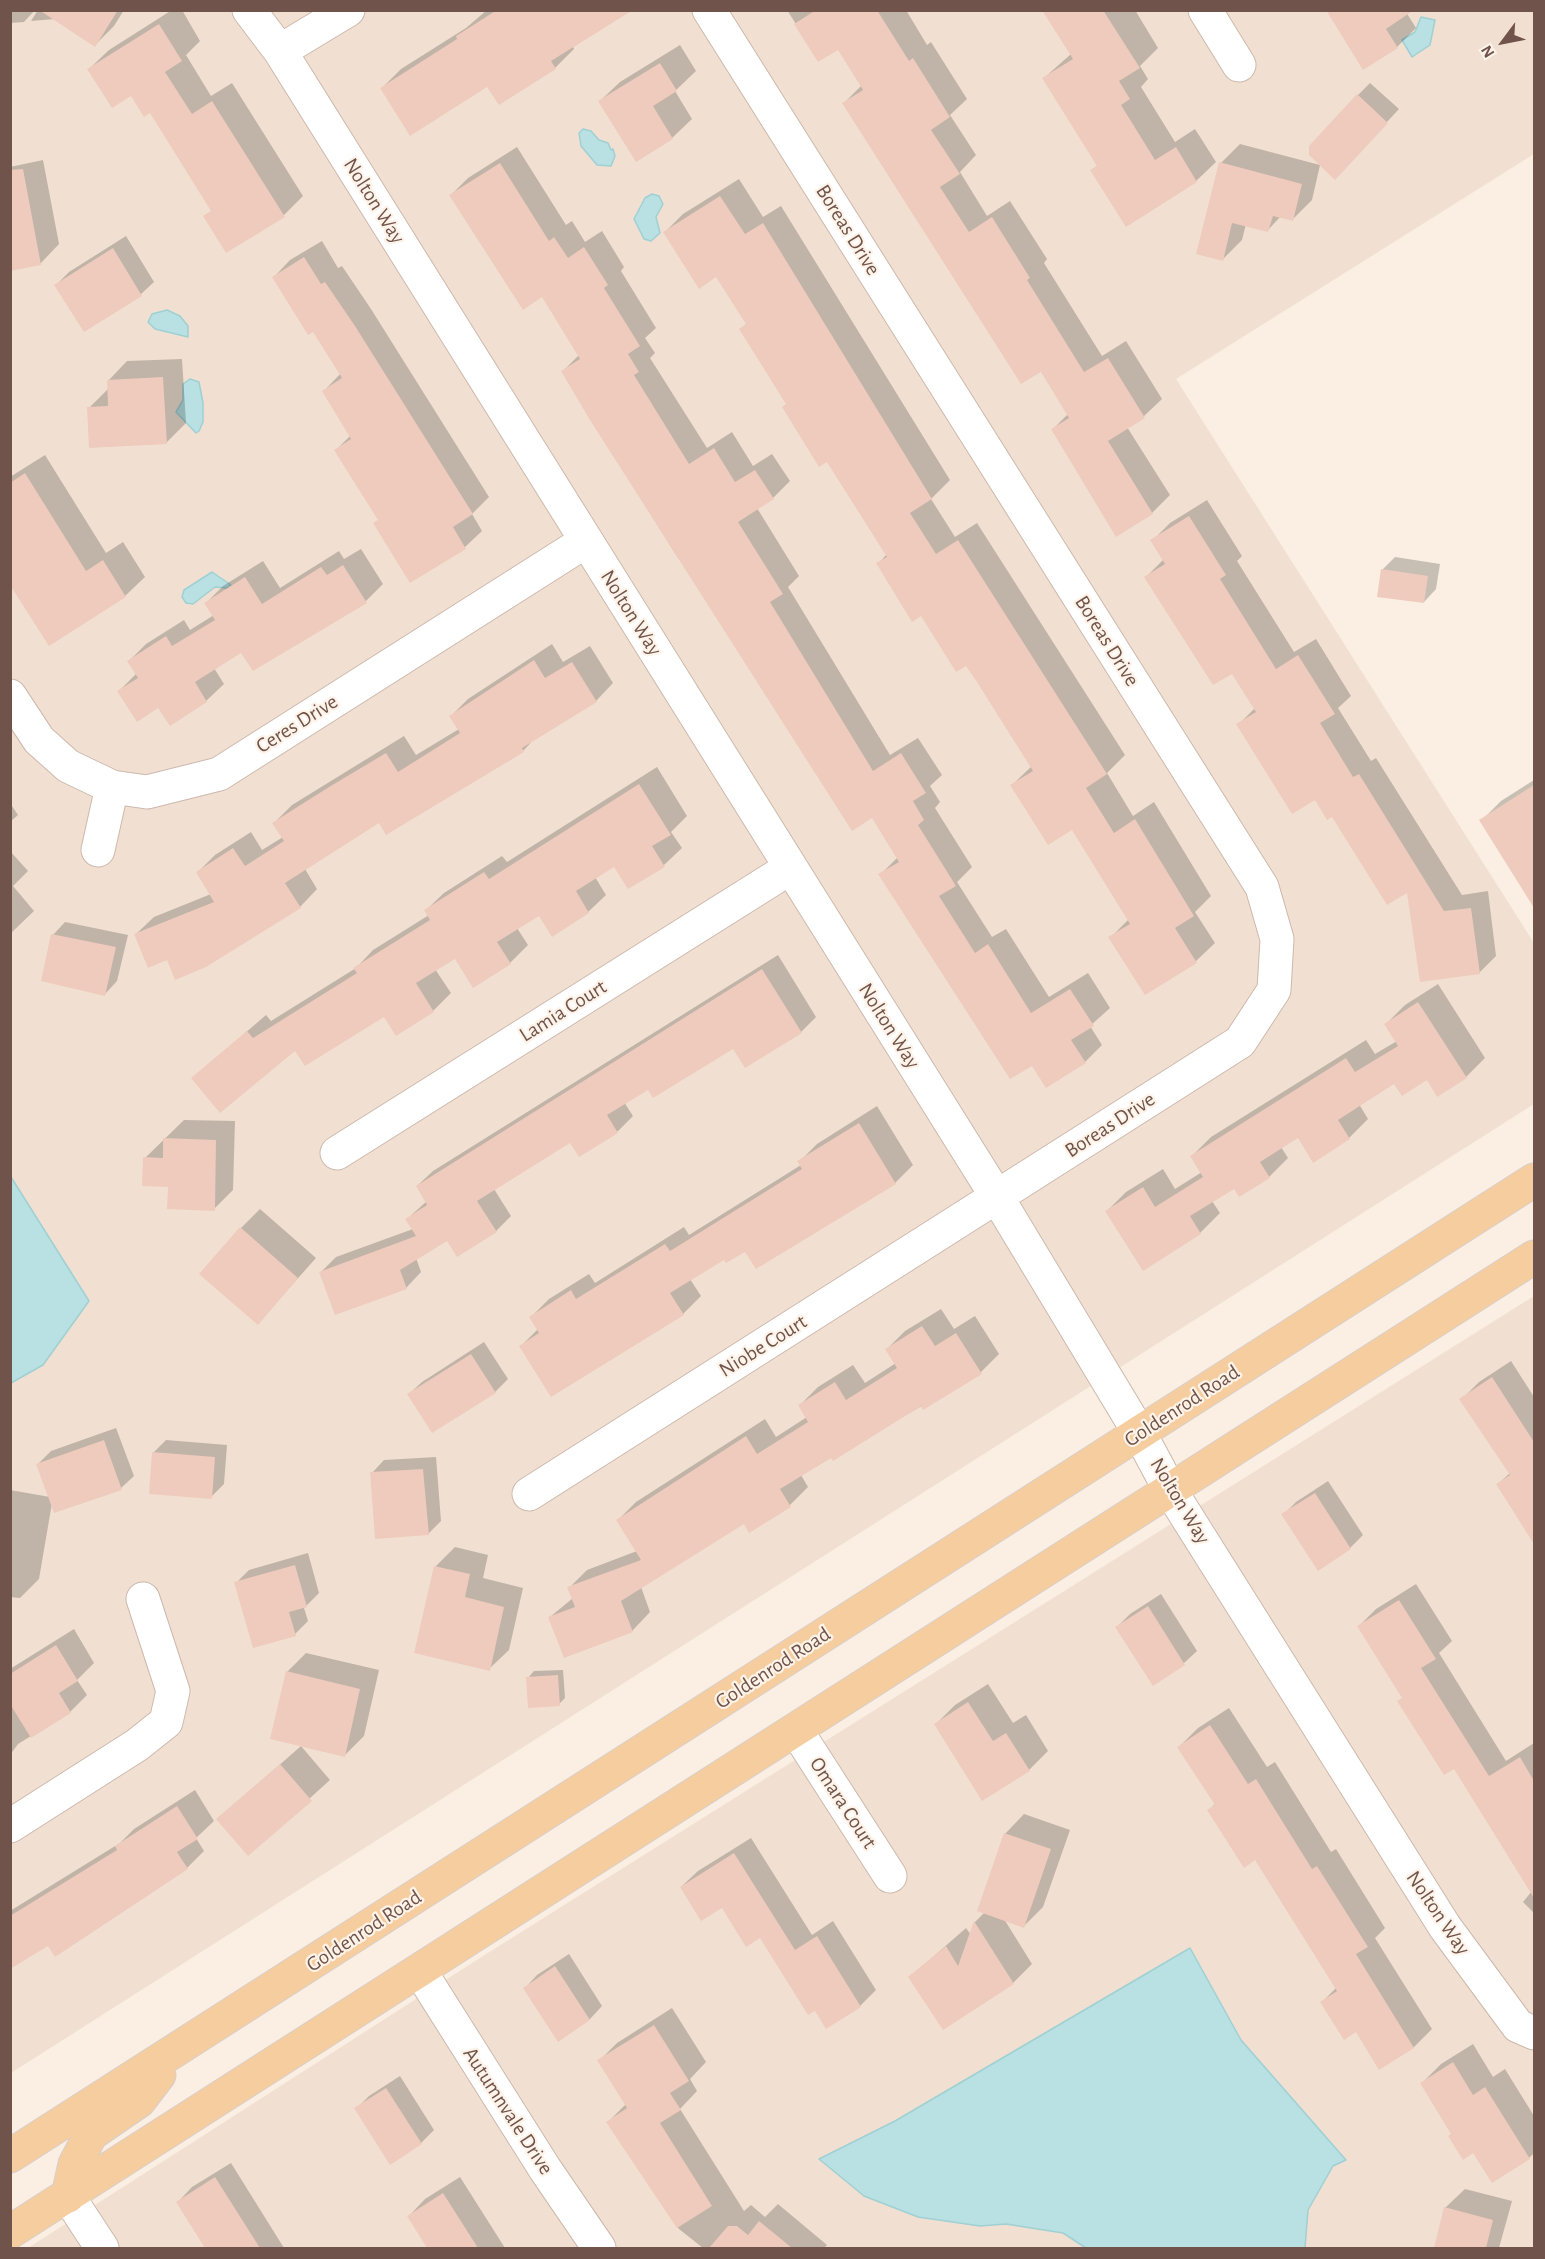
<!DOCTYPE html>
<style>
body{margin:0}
#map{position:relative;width:1545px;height:2259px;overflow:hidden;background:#faefe2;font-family:"Alegreya Sans",sans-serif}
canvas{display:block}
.frame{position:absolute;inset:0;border:12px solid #70544b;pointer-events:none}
.north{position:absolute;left:1473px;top:12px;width:60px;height:60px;-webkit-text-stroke:4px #fef3e8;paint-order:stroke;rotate:238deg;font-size:16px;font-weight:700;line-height:24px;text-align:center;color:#70544b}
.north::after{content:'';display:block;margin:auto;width:21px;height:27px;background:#70544b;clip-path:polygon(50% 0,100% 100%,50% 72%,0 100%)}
</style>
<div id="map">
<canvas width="1545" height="2259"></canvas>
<div class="frame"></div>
<div class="north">N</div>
</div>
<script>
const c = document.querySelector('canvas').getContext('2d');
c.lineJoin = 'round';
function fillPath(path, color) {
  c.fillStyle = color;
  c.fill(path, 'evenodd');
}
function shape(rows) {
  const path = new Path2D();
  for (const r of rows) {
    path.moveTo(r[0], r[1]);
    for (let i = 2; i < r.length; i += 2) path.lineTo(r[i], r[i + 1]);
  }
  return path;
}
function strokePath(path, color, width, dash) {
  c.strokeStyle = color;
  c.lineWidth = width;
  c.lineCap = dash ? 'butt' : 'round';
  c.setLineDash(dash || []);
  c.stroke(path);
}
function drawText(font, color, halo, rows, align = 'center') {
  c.font = font + ' "Alegreya Sans",sans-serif';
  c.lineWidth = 4.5;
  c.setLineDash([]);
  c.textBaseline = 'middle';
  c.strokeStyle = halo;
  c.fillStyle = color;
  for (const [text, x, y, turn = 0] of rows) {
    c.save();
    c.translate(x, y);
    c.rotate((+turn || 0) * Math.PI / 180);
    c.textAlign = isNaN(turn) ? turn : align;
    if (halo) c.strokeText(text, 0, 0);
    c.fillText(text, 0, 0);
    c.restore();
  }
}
fillPath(shape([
 [11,11,1534,11,1534,154,1176,379,1534,943,1534,1104,11,2073],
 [1534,1296,1534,2248,28,2248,483,1956]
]), '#f1e0d1');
const water = shape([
 [1421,17,1435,20,1430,45,1412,57,1402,40,1415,32,1421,17],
 [583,129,591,131,599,140,608,143,611,150,613,149,615,156,611,166,597,165,581,146,579,133,583,129],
 [652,194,659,196,663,204,656,217,660,233,651,241,644,239,634,219,645,198,652,194],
 [167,310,180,316,188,326,188,337,155,329,148,322,152,314,167,310],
 [190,379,199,382,203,403,203,422,199,431,196,433,176,412,183,400,183,384,190,379],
 [212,572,231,585,227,588,215,587,193,604,186,603,182,597,184,590,212,572],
 [11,1177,89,1301,43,1365,11,1383,11,1177],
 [1190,1948,1241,2040,1346,2160,1333,2166,1308,2210,1305,2248,1086,2248,1063,2233,1006,2224,980,2226,918,2217,864,2196,819,2159,895,2121,1190,1948]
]);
fillPath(water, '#b9e0e2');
strokePath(water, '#9fd0d3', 1.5);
fillPath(shape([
 [10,10,35,10,24,22,10,23],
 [38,10,124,10,114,26,95,45,55,19,31,21],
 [172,10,182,10,200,41,186,55,211,96,232,83,303,196,284,215,205,217,212,210,150,111,131,94,89,69,109,50],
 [487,10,630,10,573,46,574,49,555,68,488,85,382,88,401,69,466,28],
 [787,10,906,10,927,45,931,42,967,99,950,115,976,155,960,172,987,216,1010,201,1047,259,1044,263,1102,356,1126,341,1162,399,1144,416,1127,427,1170,495,1152,513,1052,430,1069,413,1041,370,844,103,862,85,838,48,819,60],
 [1044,10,1135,10,1158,48,1140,66,1148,79,1141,87,1175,142,1195,129,1216,162,1196,181,1092,170,1098,165,1044,78,1071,54],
 [1328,10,1406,12,1416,28,1397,47],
 [680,45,696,71,675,91,692,119,672,138,637,160,600,101,620,82],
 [1370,83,1399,109,1347,165,1358,95],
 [1240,144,1320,165,1312,200,1293,219,1281,216,1268,230,1246,224,1242,240,1222,260,1221,163],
 [517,147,566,225,572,221,585,242,602,231,624,267,621,271,656,328,645,338,655,353,650,358,707,448,732,432,753,466,772,454,790,481,773,498,757,508,799,576,788,587,890,755,918,738,942,775,930,786,940,802,935,808,972,867,957,882,992,937,1006,929,1049,997,1088,973,1110,1008,1090,1026,1102,1045,1085,1062,1032,1064,880,875,898,857,873,816,680,556,678,558,563,371,579,355,543,295,451,195,468,178],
 [43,160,59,244,40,264,10,269,10,167],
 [739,179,763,217,781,206,950,480,931,499,955,537,977,523,1125,755,1107,773,1133,816,1154,802,1211,896,1195,912,1215,943,1196,961,1145,993,1110,938,1129,919,1072,828,1012,785,1032,766,966,663,878,564,887,554,741,329,747,323,717,275,665,232,683,214],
 [126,236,154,282,141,294,84,330,56,285,69,272],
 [322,241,338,268,342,266,371,309,489,497,472,514,482,531,465,547,410,581,379,519,336,450,351,435,324,391,341,373,314,330,274,277,290,260],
 [182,359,186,423,166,443,89,408,109,388,108,381,127,361],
 [45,455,106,553,123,542,145,577,125,596,10,582,10,477],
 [1207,500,1242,556,1237,561,1294,652,1316,639,1351,696,1338,708,1371,761,1376,758,1462,895,1488,891,1496,956,1479,973,1408,890,1238,725,1255,708,1232,672,1146,577,1164,559,1152,541,1170,523],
 [361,549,383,584,366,601,253,669,242,651,214,668,224,684,206,701,159,706,119,691,137,673,129,661,146,644,184,620,190,630,214,615,206,603,223,586,263,561,280,588,339,551,344,559],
 [1395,557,1440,564,1436,589,1424,602,1382,570],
 [552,644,563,662,590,646,613,683,596,701,535,738,523,751,380,821,305,869,317,889,300,907,168,958,136,934,154,917,211,894,198,872,215,855,251,832,262,850,283,837,274,823,292,805,404,736,416,755,459,729,451,716,468,699],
 [657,767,687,816,671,832,682,848,664,865,615,865,595,877,606,895,588,912,540,914,517,928,528,945,510,963,473,986,455,957,435,969,451,993,433,1011,385,1015,296,1049,193,1078,266,1015,271,1021,356,968,373,950,429,915,426,910,444,893,502,856,507,862],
 [1534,780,1534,904,1481,821,1501,801],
 [10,803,18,815,10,822],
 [10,851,28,871,13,886,34,911,10,934],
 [65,922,128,935,117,981,105,994,53,935],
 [778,955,816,1017,801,1032,733,1047,648,1087,624,1102,633,1116,618,1131,579,1155,570,1141,494,1189,511,1216,496,1231,447,1239,416,1258,421,1272,406,1288,321,1272,336,1257,413,1229,407,1219,427,1201,417,1186,433,1171],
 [1438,984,1485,1058,1466,1077,1394,1081,1359,1104,1368,1119,1349,1138,1298,1136,1281,1147,1288,1158,1269,1177,1234,1187,1212,1201,1220,1213,1200,1233,1144,1269,1107,1211,1126,1192,1163,1169,1175,1189,1202,1172,1192,1156,1211,1137,1366,1040,1375,1054,1397,1041,1386,1024,1405,1005],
 [877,1106,913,1165,895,1183,725,1258,690,1279,701,1296,683,1314,521,1346,538,1329,531,1317,549,1299,589,1274,595,1283,684,1227,689,1235,801,1165,799,1162,817,1144],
 [184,1120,235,1121,233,1190,214,1209,169,1186,145,1158],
 [260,1209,316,1258,258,1323,241,1228],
 [941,1309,954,1329,975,1316,999,1354,981,1372,801,1475,808,1487,790,1505,750,1531,745,1522,641,1587,650,1612,632,1631,550,1617,573,1598,569,1588,587,1570,637,1551,618,1520,636,1502,765,1419,776,1437,807,1417,800,1405,818,1387,853,1365,865,1383,896,1363,887,1349,905,1331],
 [484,1342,508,1379,495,1392,409,1394,422,1382],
 [1511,1361,1534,1397,1534,1519,1524,1525,1498,1484,1510,1473,1461,1400,1479,1382],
 [116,1428,134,1476,121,1488,52,1503,39,1579,20,1598,10,1597,10,1490,50,1497,38,1464,51,1451],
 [166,1440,227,1445,224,1484,211,1497,153,1453],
 [436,1457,441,1521,428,1534,372,1473,384,1460],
 [1328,1481,1363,1535,1350,1548,1283,1515,1296,1502],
 [455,1547,488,1555,483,1578,523,1588,509,1650,489,1669,436,1566],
 [308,1553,319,1593,304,1608,308,1621,295,1634,236,1583,249,1570],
 [1416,1584,1452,1641,1439,1653,1506,1761,1534,1743,1534,1913,1523,1902,1532,1891,1454,1767,1403,1697,1359,1626,1376,1609],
 [1161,1594,1197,1651,1184,1663,1153,1683,1117,1627,1130,1614],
 [74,1629,94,1663,77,1680,87,1695,70,1712,18,1744,10,1755,10,1669],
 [306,1653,379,1670,364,1736,344,1756,287,1672],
 [563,1670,565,1698,559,1704,528,1678,534,1671],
 [988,1684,1013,1723,1026,1715,1048,1751,1029,1770,936,1724,955,1705],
 [1229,1708,1267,1767,1275,1762,1331,1852,1336,1849,1385,1928,1375,1938,1432,2029,1414,2047,1380,2068,1356,2030,1322,2002,1337,1987,1256,1858,1209,1810,1215,1804,1179,1747,1198,1728],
 [301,1746,330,1780,248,1854,218,1819],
 [195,1790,214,1821,196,1838,204,1851,187,1868,55,1955,48,1944,10,1967,10,1911,120,1843,134,1829],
 [1024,1814,1070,1830,1043,1907,1024,1926,1004,1919,1032,1964,1013,1983,910,1977,966,1928,971,1935,975,1922,985,1912,1005,1834],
 [751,1838,812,1935,833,1921,876,1990,860,2006,815,2009,760,1936,722,1906,681,1887,698,1871],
 [569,1954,602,2006,590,2019,558,2040,525,1988,537,1975],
 [672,2008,706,2062,690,2079,697,2091,680,2109,744,2211,751,2205,765,2217,778,2204,827,2245,824,2248,703,2248,679,2229,608,2122,626,2104,599,2061,617,2043],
 [1473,2044,1493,2077,1505,2069,1534,2116,1534,2153,1529,2158,1453,2134,1422,2083,1441,2064],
 [400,2076,434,2130,421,2143,391,2163,356,2109,369,2096],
 [231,2163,284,2248,207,2248,178,2202,192,2187],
 [460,2177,505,2248,429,2248,409,2216,425,2199],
 [1465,2189,1512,2201,1499,2248,1435,2248,1445,2208]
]), '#0003');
fillPath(shape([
 [39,10,118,10,95,47],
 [497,10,633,10,551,61,556,69,499,105,487,87,410,136,380,88,457,39,456,36],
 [816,10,877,10,909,61,913,58,950,117,931,130,960,174,940,187,969,232,992,217,1030,278,1027,280,1084,372,1108,358,1145,418,1108,441,1153,514,1116,537,1051,429,1069,418,1041,372,1021,384,842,103,863,90,838,50,818,62,794,24],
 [1042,10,1103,10,1140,68,1119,81,1130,99,1121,105,1155,160,1176,147,1197,182,1126,227,1090,170,1097,166,1042,78,1073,59],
 [1326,10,1414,10,1386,29,1398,48,1363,70],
 [159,24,182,61,165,72,192,114,212,101,285,217,226,253,203,216,211,211,150,113,144,117,131,96,112,108,87,69],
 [660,63,677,91,653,106,673,139,636,162,598,101],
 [1357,94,1388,123,1335,180,1309,155,1309,146],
 [1219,162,1302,184,1293,221,1273,216,1268,232,1232,223,1223,261,1196,254],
 [500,163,549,241,554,237,568,258,584,247,608,285,604,288,640,346,628,354,639,372,634,375,689,464,714,448,735,482,755,470,774,499,738,522,783,594,770,602,873,771,901,753,926,793,913,801,924,820,918,825,956,886,939,896,975,953,988,944,1031,1013,1070,989,1094,1026,1071,1040,1086,1063,1046,1088,1032,1066,1010,1079,878,874,899,862,872,818,852,831,590,420,561,371,580,359,542,297,523,310,449,195],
 [23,169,41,265,10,271,10,170],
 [720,196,745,234,763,223,932,499,910,513,936,554,958,540,1107,774,1086,788,1114,833,1135,819,1194,916,1175,928,1197,963,1145,995,1108,937,1130,924,1072,830,1048,845,1010,785,1033,771,977,682,966,666,956,672,921,616,912,622,876,563,887,557,827,462,819,467,782,407,786,404,739,329,746,324,716,277,699,289,663,232],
 [113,248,142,296,84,332,54,285],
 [304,257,321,284,325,282,355,326,473,514,453,527,466,549,410,583,373,523,378,520,334,450,351,439,322,391,342,378,313,332,308,335,272,277],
 [163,377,167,444,89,448,87,407,108,406,107,380],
 [25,473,86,571,103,560,126,597,49,646,10,585,10,483],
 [1189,516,1226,575,1220,579,1276,669,1298,655,1335,714,1320,723,1353,777,1359,774,1444,911,1471,908,1480,974,1420,982,1407,893,1387,905,1332,817,1327,820,1315,800,1292,814,1236,724,1256,712,1232,674,1213,685,1144,577,1165,564,1150,540],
 [343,565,367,603,253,671,241,653,195,682,207,702,170,726,158,708,137,722,117,691,138,678,127,661,166,636,172,646,215,620,204,603,245,577,262,604,321,567,327,575],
 [1381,569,1428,576,1424,603,1377,597],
 [534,660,545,678,572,662,597,702,522,748,524,752,386,835,379,823,285,883,301,908,206,967,175,980,167,960,148,968,134,934,214,902,196,872,233,848,245,866,284,841,272,823,329,787,386,753,398,772,460,733,449,716],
 [639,784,671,835,652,846,665,867,628,889,614,867,576,891,589,913,552,937,539,916,497,942,511,964,473,988,455,959,416,983,434,1012,396,1036,384,1017,305,1066,295,1051,220,1113,191,1078,247,1031,253,1038,357,973,353,968,430,920,424,910,484,872,489,879],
 [1534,785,1534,908,1479,820],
 [51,934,116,947,105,996,41,981],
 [762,969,802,1033,745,1068,733,1049,653,1098,648,1090,607,1115,618,1133,579,1157,570,1143,477,1201,497,1232,457,1257,447,1241,400,1270,407,1289,335,1315,319,1272,416,1236,405,1219,427,1205,416,1186],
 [1418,1002,1467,1078,1437,1097,1427,1080,1402,1096,1394,1084,1338,1120,1350,1139,1313,1163,1298,1138,1260,1162,1270,1178,1239,1197,1234,1189,1190,1216,1201,1234,1143,1271,1105,1211,1143,1187,1155,1207,1203,1177,1190,1156,1346,1058,1355,1072,1398,1046,1384,1024],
 [859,1123,896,1184,756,1269,745,1252,726,1263,724,1260,670,1293,684,1315,551,1397,519,1346,539,1333,529,1317,571,1290,576,1299,665,1244,670,1251,802,1169,797,1161],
 [163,1138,216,1140,215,1211,167,1209,168,1187,142,1186,143,1157,163,1158],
 [240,1227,298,1278,258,1325,199,1274],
 [922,1326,935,1346,956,1333,982,1374,923,1410,921,1406,833,1461,831,1458,780,1489,791,1507,749,1533,744,1524,621,1601,633,1632,564,1658,548,1617,575,1607,567,1587,641,1560,616,1520,746,1436,757,1454,808,1422,798,1405,835,1382,846,1400,897,1368,885,1349],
 [471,1354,496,1393,432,1433,407,1394],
 [1492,1377,1534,1442,1534,1544,1496,1484,1510,1475,1459,1399],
 [104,1440,122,1490,54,1513,36,1464],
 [152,1452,215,1457,212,1499,149,1494],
 [423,1469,429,1535,375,1539,370,1472],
 [1315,1493,1351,1549,1318,1571,1281,1514],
 [295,1565,307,1607,289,1612,296,1636,253,1648,234,1582],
 [434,1566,470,1574,465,1597,504,1607,490,1671,414,1653],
 [1399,1600,1436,1659,1421,1668,1489,1776,1520,1757,1534,1781,1534,1898,1454,1769,1444,1775,1397,1701,1402,1698,1357,1626],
 [1148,1606,1185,1665,1153,1686,1115,1627],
 [56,1645,78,1681,59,1693,71,1713,31,1738,10,1704,10,1674],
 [286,1671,360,1689,345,1757,270,1739],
 [558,1675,560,1706,528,1708,526,1677],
 [968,1702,993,1741,1006,1733,1030,1771,982,1801,934,1724],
 [1210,1725,1248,1784,1256,1779,1312,1869,1317,1866,1368,1947,1356,1954,1414,2048,1379,2070,1356,2032,1344,2040,1320,2002,1337,1991,1255,1860,1244,1868,1207,1810,1215,1805,1177,1747],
 [280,1764,312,1801,248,1856,216,1819],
 [177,1806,198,1839,177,1852,188,1869,55,1957,48,1946,10,1969,10,1916,117,1850,115,1846],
 [1004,1833,1051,1849,1024,1928,977,1911],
 [734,1853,795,1950,817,1936,861,2007,826,2029,815,2011,808,2015,760,1938,746,1947,722,1908,701,1921,680,1887],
 [974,1921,1014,1984,943,2030,908,1977,946,1946,958,1966],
 [555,1966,590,2020,558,2042,523,1988],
 [654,2025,689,2081,670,2093,681,2110,660,2123,712,2206,677,2228,606,2122,627,2108,597,2060],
 [1453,2062,1473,2095,1485,2087,1530,2159,1492,2183,1473,2153,1463,2160,1448,2136,1451,2134,1420,2083],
 [386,2088,422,2144,390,2165,354,2108],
 [215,2177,260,2248,205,2248,176,2202],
 [443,2193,478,2248,427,2248,407,2216],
 [1444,2207,1493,2220,1486,2248,1434,2248],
 [759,2221,792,2248,709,2248,728,2226,737,2226,748,2235]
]), '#eecbbc');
const minor = shape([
 [249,10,280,51,997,1197,1140,1434,1170,1490,1445,1927,1518,2026,1534,2033],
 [1205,10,1239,65],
 [280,51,348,10],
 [10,696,39,740,68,766,112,787,147,792,219,774,586,541],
 [98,850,112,787],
 [337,1153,790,868],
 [529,1494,1240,1042,1274,990,1277,939,1262,887,709,10],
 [796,1730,890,1876],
 [10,1826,137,1745,166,1722,173,1691,143,1599],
 [420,1971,545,2169,599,2248],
 [68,2196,102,2248]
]);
const major = shape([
 [10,2156,1534,1180],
 [68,2196,75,2164,91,2134,139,2101,159,2075],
 [10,2232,1534,1257]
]);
strokePath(minor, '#cdb8ad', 35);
strokePath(major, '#d7cfcd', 35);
strokePath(minor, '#fff', 33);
strokePath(major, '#f5cd9f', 33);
drawText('21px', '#70544b', '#fef3e8', [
 ["Nolton Way",374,201,58],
 ["Boreas Drive",848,230,58],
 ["Nolton Way",631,613,58],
 ["Boreas Drive",1107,641,58],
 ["Ceres Drive",297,724,-32],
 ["Lamia Court",563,1011,-32],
 ["Nolton Way",889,1026,58],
 ["Boreas Drive",1110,1125,-33],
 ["Niobe Court",763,1346,-32],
 ["Goldenrod Road",1182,1406,-33],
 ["Nolton Way",1180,1501,59],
 ["Goldenrod Road",773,1668,-33],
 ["Omara Court",843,1803,57],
 ["Nolton Way",1438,1913,56],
 ["Goldenrod Road",364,1931,-33],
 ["Autumnvale Drive",508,2111,57]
]);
</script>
